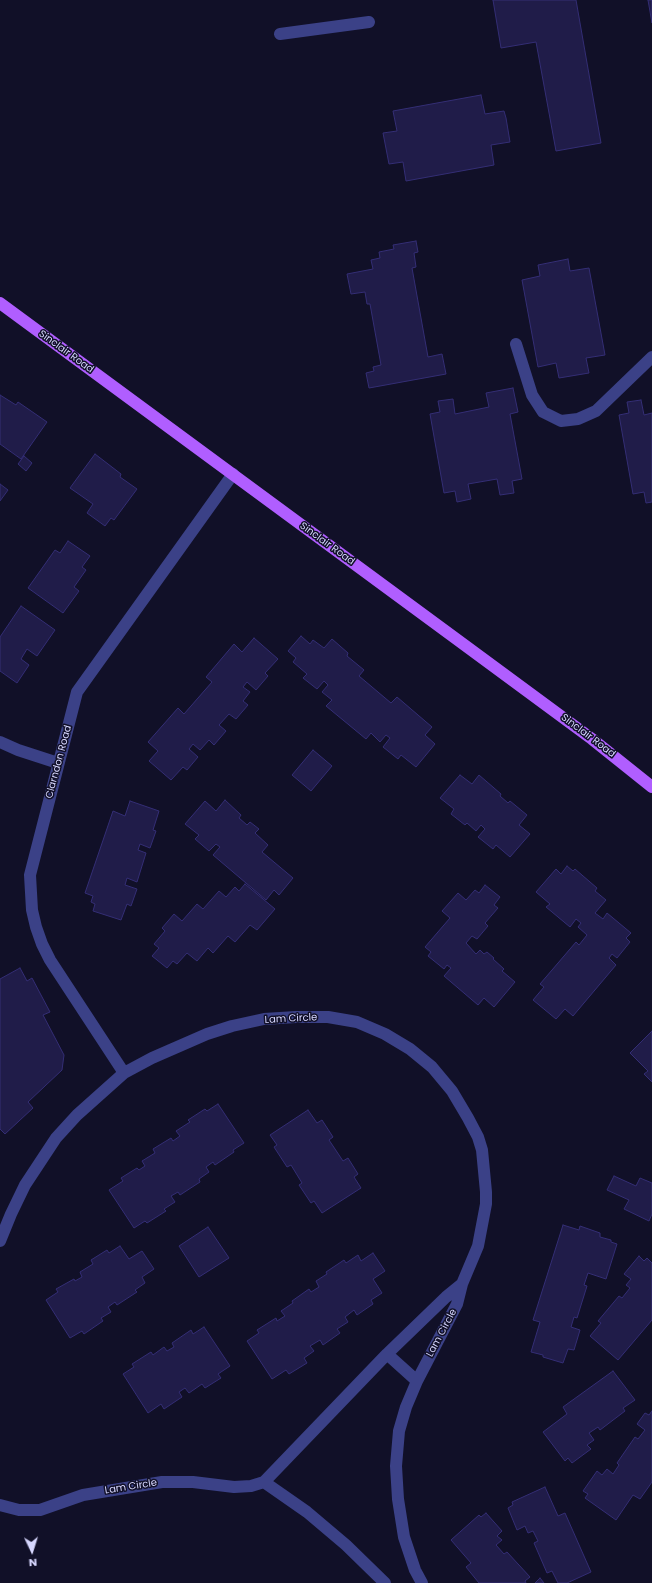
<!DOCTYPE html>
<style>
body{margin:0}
#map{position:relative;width:652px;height:1583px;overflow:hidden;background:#111028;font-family:Poppins,sans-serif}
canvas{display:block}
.north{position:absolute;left:12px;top:1531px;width:40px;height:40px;-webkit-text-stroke:3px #111028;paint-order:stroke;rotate:176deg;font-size:11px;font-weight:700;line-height:16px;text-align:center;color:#d7d7ff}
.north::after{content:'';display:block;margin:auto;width:14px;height:18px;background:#d7d7ff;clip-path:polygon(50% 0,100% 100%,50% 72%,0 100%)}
</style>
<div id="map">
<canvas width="652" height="1583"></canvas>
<div class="north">N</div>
</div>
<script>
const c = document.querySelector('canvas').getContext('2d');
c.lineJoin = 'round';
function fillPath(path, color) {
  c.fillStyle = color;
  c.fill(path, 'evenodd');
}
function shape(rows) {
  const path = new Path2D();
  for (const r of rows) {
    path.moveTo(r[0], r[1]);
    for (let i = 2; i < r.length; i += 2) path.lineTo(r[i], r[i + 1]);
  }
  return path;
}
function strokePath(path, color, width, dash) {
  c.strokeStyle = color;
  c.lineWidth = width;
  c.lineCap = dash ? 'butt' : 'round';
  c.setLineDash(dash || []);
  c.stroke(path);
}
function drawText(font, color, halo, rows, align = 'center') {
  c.font = font + ' Poppins,sans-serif';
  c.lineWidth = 3;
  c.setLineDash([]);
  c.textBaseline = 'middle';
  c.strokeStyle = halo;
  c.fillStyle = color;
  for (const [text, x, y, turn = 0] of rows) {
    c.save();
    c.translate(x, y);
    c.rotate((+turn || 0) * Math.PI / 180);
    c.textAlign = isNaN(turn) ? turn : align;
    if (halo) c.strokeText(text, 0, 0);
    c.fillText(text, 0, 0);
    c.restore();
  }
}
const building = shape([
 [493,0,576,0,601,143,556,151,536,42,501,48,493,0],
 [648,0,652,0,652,23,648,0],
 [481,95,485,114,504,111,506,118,510,142,491,145,494,165,406,181,403,162,389,164,383,133,397,131,393,111,481,95],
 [416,241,418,252,414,253,416,267,412,268,428,357,442,354,446,374,369,388,366,373,374,371,373,367,381,365,370,304,367,304,365,292,351,294,347,274,373,269,371,260,380,258,379,252,394,249,393,245,416,241],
 [568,259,570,271,589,268,605,355,586,358,589,373,559,378,556,363,538,367,522,280,540,276,538,265,568,259],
 [513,388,518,412,510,414,522,479,512,481,514,493,500,495,497,479,468,484,471,499,457,502,455,491,444,493,430,414,440,412,438,401,453,399,455,414,489,407,486,393,513,388],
 [0,395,16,405,18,402,47,422,21,459,0,444,0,395],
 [641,400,644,415,652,413,652,502,646,503,644,492,633,494,619,415,629,413,627,402,641,400],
 [95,454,121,474,120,477,137,489,114,520,111,518,105,526,87,513,93,504,70,488,95,454],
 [24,456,32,463,26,471,18,464,24,456],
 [0,484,8,490,0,501,0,484],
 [68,541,90,556,82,567,86,570,74,587,79,591,63,613,28,588,55,550,60,553,68,541],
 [21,606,55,630,37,656,27,649,21,659,29,665,17,683,0,671,0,637,21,606],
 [301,636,310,644,313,640,324,648,332,639,348,653,347,656,364,670,359,676,391,703,397,697,432,727,425,735,435,744,416,767,401,755,398,759,383,747,390,738,386,735,380,742,371,733,366,739,326,706,332,700,322,692,328,685,324,681,317,689,303,678,307,674,293,662,296,658,288,651,301,636],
 [254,638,278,659,265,673,268,676,256,690,247,682,243,687,250,692,243,701,248,705,236,719,229,714,219,725,226,731,214,745,209,740,200,750,193,744,189,749,198,757,187,770,183,767,171,780,149,761,158,751,148,742,178,708,184,714,212,682,206,677,234,644,242,652,254,638],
 [313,750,332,766,311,791,292,775,313,750],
 [460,775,472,784,479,775,501,794,500,796,508,803,510,801,527,815,519,825,530,834,510,857,496,845,493,849,478,837,485,829,481,825,476,831,467,823,465,825,451,814,454,809,440,798,460,775],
 [225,800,241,815,239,818,247,825,250,822,259,829,255,833,268,845,262,852,293,878,279,895,274,890,266,900,213,855,220,847,216,844,209,851,195,839,199,835,185,824,205,801,216,811,225,800],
 [130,801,159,811,153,830,156,831,150,848,140,844,138,850,146,853,137,882,127,878,125,885,137,889,131,906,127,904,121,920,93,911,95,904,91,902,93,896,85,893,113,811,125,816,130,801],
 [567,866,573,871,575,869,597,888,595,891,606,900,595,913,603,919,607,913,631,933,626,938,630,942,617,958,612,954,609,958,616,965,573,1016,565,1009,556,1019,533,1000,544,987,540,984,576,942,579,945,587,935,578,927,581,923,576,919,570,927,546,907,550,904,536,892,556,869,561,874,567,866],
 [245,884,275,909,257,930,250,925,235,942,228,936,213,953,208,948,197,961,187,953,177,964,173,961,167,968,152,956,159,948,154,944,165,931,162,928,174,914,182,921,197,904,203,909,219,891,226,897,235,887,239,891,245,884],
 [485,885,500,897,494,905,498,908,485,923,488,926,477,939,472,936,466,943,476,954,480,950,484,954,487,952,494,958,493,959,504,969,502,971,515,982,494,1007,484,998,478,1005,444,976,451,968,447,965,444,969,428,956,431,952,425,947,450,918,442,911,458,893,466,900,475,890,479,893,485,885],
 [20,968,27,981,32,978,50,1012,43,1015,64,1055,62,1070,28,1102,33,1108,5,1134,0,1129,0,979,20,968],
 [652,1031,652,1082,644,1074,648,1071,630,1053,652,1031],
 [218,1104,244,1143,233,1150,234,1152,215,1165,213,1162,206,1167,209,1172,199,1179,200,1182,180,1195,178,1192,171,1196,175,1202,164,1209,166,1211,147,1223,145,1221,134,1228,109,1190,123,1181,121,1178,137,1168,139,1170,145,1166,142,1161,155,1153,153,1149,171,1138,173,1141,180,1136,176,1131,190,1122,188,1120,205,1109,207,1111,218,1104],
 [308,1110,317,1123,322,1120,333,1137,329,1140,343,1161,348,1158,358,1174,354,1177,361,1188,322,1213,314,1201,311,1203,299,1185,302,1183,291,1165,287,1167,274,1147,277,1145,270,1135,308,1110],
 [614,1176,636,1186,640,1178,652,1183,652,1214,649,1221,624,1209,629,1200,607,1190,614,1176],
 [563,1225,579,1230,580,1226,600,1233,600,1237,611,1240,611,1242,617,1244,606,1279,588,1273,584,1285,587,1286,577,1318,574,1317,571,1327,580,1330,574,1350,568,1349,563,1363,543,1357,543,1355,531,1352,540,1322,533,1320,563,1225],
 [208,1227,229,1258,199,1277,179,1246,208,1227],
 [120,1246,129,1259,142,1251,154,1269,142,1277,145,1283,135,1290,137,1292,117,1305,115,1302,108,1307,111,1312,101,1318,103,1321,84,1334,82,1331,70,1338,46,1300,58,1292,56,1289,74,1279,75,1281,82,1277,80,1272,93,1264,91,1260,107,1250,109,1253,120,1246],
 [373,1253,385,1271,373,1279,382,1293,371,1300,373,1304,357,1315,354,1310,345,1317,348,1322,337,1329,340,1333,323,1345,320,1340,310,1346,314,1351,304,1358,307,1363,289,1374,286,1370,272,1379,247,1341,259,1333,257,1330,276,1318,277,1321,285,1316,281,1311,293,1303,292,1301,309,1289,311,1292,319,1287,316,1281,327,1274,326,1272,344,1260,346,1263,358,1255,361,1261,373,1253],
 [639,1256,644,1261,647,1258,652,1263,652,1320,618,1360,590,1336,601,1323,598,1321,619,1296,622,1298,630,1288,626,1285,631,1279,624,1274,639,1256],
 [204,1327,230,1366,218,1374,221,1378,205,1388,202,1384,189,1393,185,1388,179,1392,182,1397,164,1409,161,1404,148,1413,123,1374,134,1367,132,1364,151,1352,153,1355,164,1347,167,1351,174,1347,172,1343,191,1330,193,1334,204,1327],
 [613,1371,635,1400,623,1408,625,1411,600,1430,598,1427,589,1433,594,1440,587,1445,591,1449,572,1463,568,1458,565,1461,543,1432,567,1414,563,1407,613,1371],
 [652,1411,652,1482,640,1499,633,1495,616,1520,585,1498,588,1494,583,1491,597,1471,602,1475,607,1469,613,1474,619,1465,617,1463,635,1437,638,1439,645,1430,637,1424,645,1413,649,1415,652,1411],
 [545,1487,558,1516,565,1513,591,1572,567,1583,558,1583,552,1571,547,1573,534,1543,538,1541,533,1531,528,1533,525,1526,517,1530,508,1508,513,1505,512,1502,545,1487],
 [486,1513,502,1531,497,1536,502,1540,496,1545,504,1554,507,1552,530,1577,525,1581,526,1583,479,1583,466,1567,471,1563,451,1540,479,1515,481,1517,486,1513],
 [540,1578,544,1583,535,1583,540,1578]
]);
fillPath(building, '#201c49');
strokePath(building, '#342e75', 1);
strokePath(shape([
 [280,34,369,22],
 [516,344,532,395,543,412,561,421,578,419,596,411,652,357],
 [0,742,18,750,58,763],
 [124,1073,50,960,42,944,36,927,32,910,30,875,77,692,233,474],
 [0,1241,11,1214,25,1185,56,1138,77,1115,124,1073,152,1058,207,1034,232,1026,264,1019,296,1017,328,1017,357,1022,385,1034,410,1049,432,1067,452,1091,468,1118,478,1137,482,1150,486,1192,486,1204,478,1246,462,1284,457,1304,417,1381,406,1407,399,1431,396,1466,398,1499,404,1537,415,1570,422,1583],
 [387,1354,417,1381],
 [264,1482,307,1512,346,1545,385,1583],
 [0,1505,19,1510,40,1510,83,1495,162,1482,193,1482,234,1487,251,1486,264,1482,387,1354,446,1297,462,1284]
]), '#3b4187', 12);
strokePath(shape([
 [0,303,455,638,592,739,652,787]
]), '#b05eff', 12);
drawText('10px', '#d7d7ff', '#111028', [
 ["Sinclair Road",66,352,36],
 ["Sinclair Road",327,544,36],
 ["Sinclair Road",588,736,37],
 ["Clarndon Road",59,762,-75],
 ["Lam Circle",291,1019,-3],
 ["Lam Circle",442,1333,-62],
 ["Lam Circle",131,1487,-9]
]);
</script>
